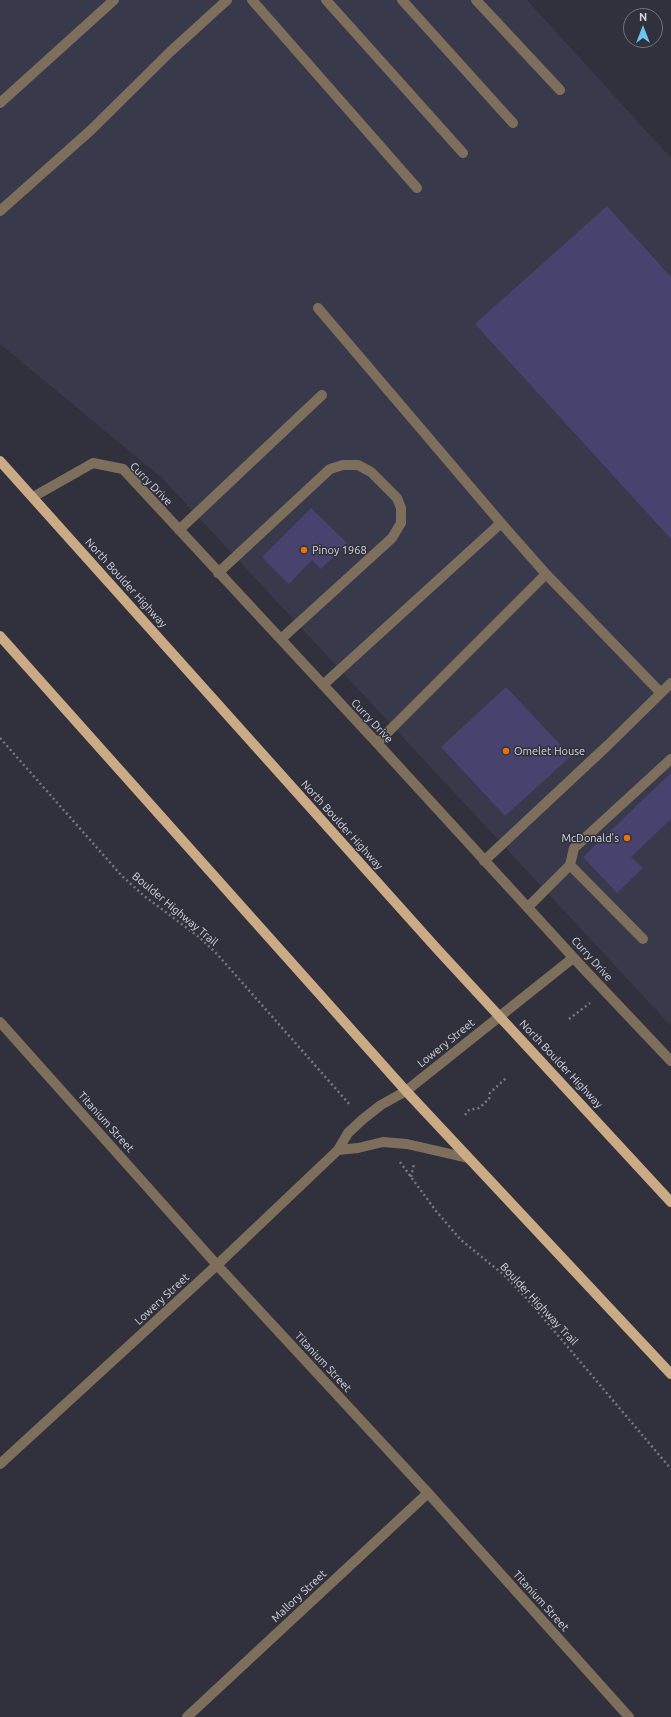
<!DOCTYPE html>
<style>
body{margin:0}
#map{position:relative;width:671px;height:1717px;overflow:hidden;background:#30313c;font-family:Ubuntu,sans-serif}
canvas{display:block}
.north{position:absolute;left:623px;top:8px;width:40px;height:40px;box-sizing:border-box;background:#30313c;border:1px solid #72737c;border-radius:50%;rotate:0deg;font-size:11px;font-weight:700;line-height:16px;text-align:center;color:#d5d6dd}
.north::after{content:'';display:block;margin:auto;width:14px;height:18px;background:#6bc3f2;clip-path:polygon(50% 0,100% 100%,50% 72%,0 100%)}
</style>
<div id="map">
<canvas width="671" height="1717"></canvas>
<div class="north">N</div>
</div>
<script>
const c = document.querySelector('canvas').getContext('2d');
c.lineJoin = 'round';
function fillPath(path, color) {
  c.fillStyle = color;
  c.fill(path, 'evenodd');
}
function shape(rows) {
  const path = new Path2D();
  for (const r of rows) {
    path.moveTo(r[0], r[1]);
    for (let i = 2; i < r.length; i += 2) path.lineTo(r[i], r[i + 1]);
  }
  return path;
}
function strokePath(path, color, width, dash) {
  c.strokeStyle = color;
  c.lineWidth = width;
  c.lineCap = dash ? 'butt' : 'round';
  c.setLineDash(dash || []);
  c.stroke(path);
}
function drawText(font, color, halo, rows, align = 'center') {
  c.font = font + ' Ubuntu,sans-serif';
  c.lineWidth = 3;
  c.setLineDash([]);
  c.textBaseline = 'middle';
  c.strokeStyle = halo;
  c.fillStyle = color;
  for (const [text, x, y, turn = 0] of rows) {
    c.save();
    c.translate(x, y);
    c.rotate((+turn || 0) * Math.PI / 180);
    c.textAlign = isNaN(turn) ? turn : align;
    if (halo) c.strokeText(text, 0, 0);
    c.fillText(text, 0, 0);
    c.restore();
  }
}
fillPath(shape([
 [0,0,527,0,671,158,671,1026,163,479,0,344]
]), '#38394a');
fillPath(shape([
 [607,206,671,277,671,539,475,324],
 [311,508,347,543,321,569,312,560,289,584,262,557],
 [506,687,571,756,505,816,441,747],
 [671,773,671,819,631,857,643,868,617,893,583,857]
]), '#48426e');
strokePath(shape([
 [0,738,121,875,143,895,199,937,217,954,351,1106],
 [569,1019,590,1003],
 [465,1115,469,1110,479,1108,489,1099,490,1093,506,1078],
 [400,1162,436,1211,461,1240,504,1275,528,1300,671,1469],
 [411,1177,414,1164]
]), '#777881', 2.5, [2, 3]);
strokePath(shape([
 [252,0,417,188],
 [326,0,463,153],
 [402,0,513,123],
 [476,0,560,90],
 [0,103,114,0],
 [0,211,91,130,170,52,227,0],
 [318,308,501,523],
 [33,497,93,463,123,469,377,743,583,968,671,1061],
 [179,530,322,395],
 [218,573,330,469,343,465,358,465,371,472,397,498,401,508,401,523,392,538,281,639],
 [323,685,501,523,546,574],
 [661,693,671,683],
 [377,743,546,574,661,693,608,745,484,861],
 [528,907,570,865],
 [643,939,570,865,574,848,671,759],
 [0,1022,217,1265,428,1493,629,1717],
 [338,1150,358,1148,383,1142,407,1144,468,1158],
 [0,1464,217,1265,338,1150,348,1133,363,1119,381,1105,406,1091,573,958],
 [187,1717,428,1493]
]), '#7e6f5d', 10);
strokePath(shape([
 [0,461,438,950,671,1202],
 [0,636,406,1091,671,1374]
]), '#caab86', 10);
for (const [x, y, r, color] of [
 [304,550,4,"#e8710a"],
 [506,751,4,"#e8710a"],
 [627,838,4,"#e8710a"]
]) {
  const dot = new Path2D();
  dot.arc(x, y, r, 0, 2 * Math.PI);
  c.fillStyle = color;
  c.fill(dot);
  strokePath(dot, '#30313c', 1.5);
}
drawText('11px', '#d5d6dd', '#30313c', [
 ["Curry Drive",151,484,46],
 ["North Boulder Highway",126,583,48],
 ["Curry Drive",372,721,47],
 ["North Boulder Highway",342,825,48],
 ["Boulder Highway Trail",175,909,40],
 ["Curry Drive",592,959,48],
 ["Lowery Street",446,1043,-39],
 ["North Boulder Highway",561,1064,47],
 ["Titanium Street",106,1122,48],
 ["Lowery Street",162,1299,-43],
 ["Boulder Highway Trail",539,1304,47],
 ["Titanium Street",323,1362,47],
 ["Mallory Street",299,1596,-43],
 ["Titanium Street",541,1601,48]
]);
drawText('11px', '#d5d6dd', '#30313c', [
 ["Pinoy 1968",312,550],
 ["Omelet House",514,751],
 ["McDonald's",619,838,"right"]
], 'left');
</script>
